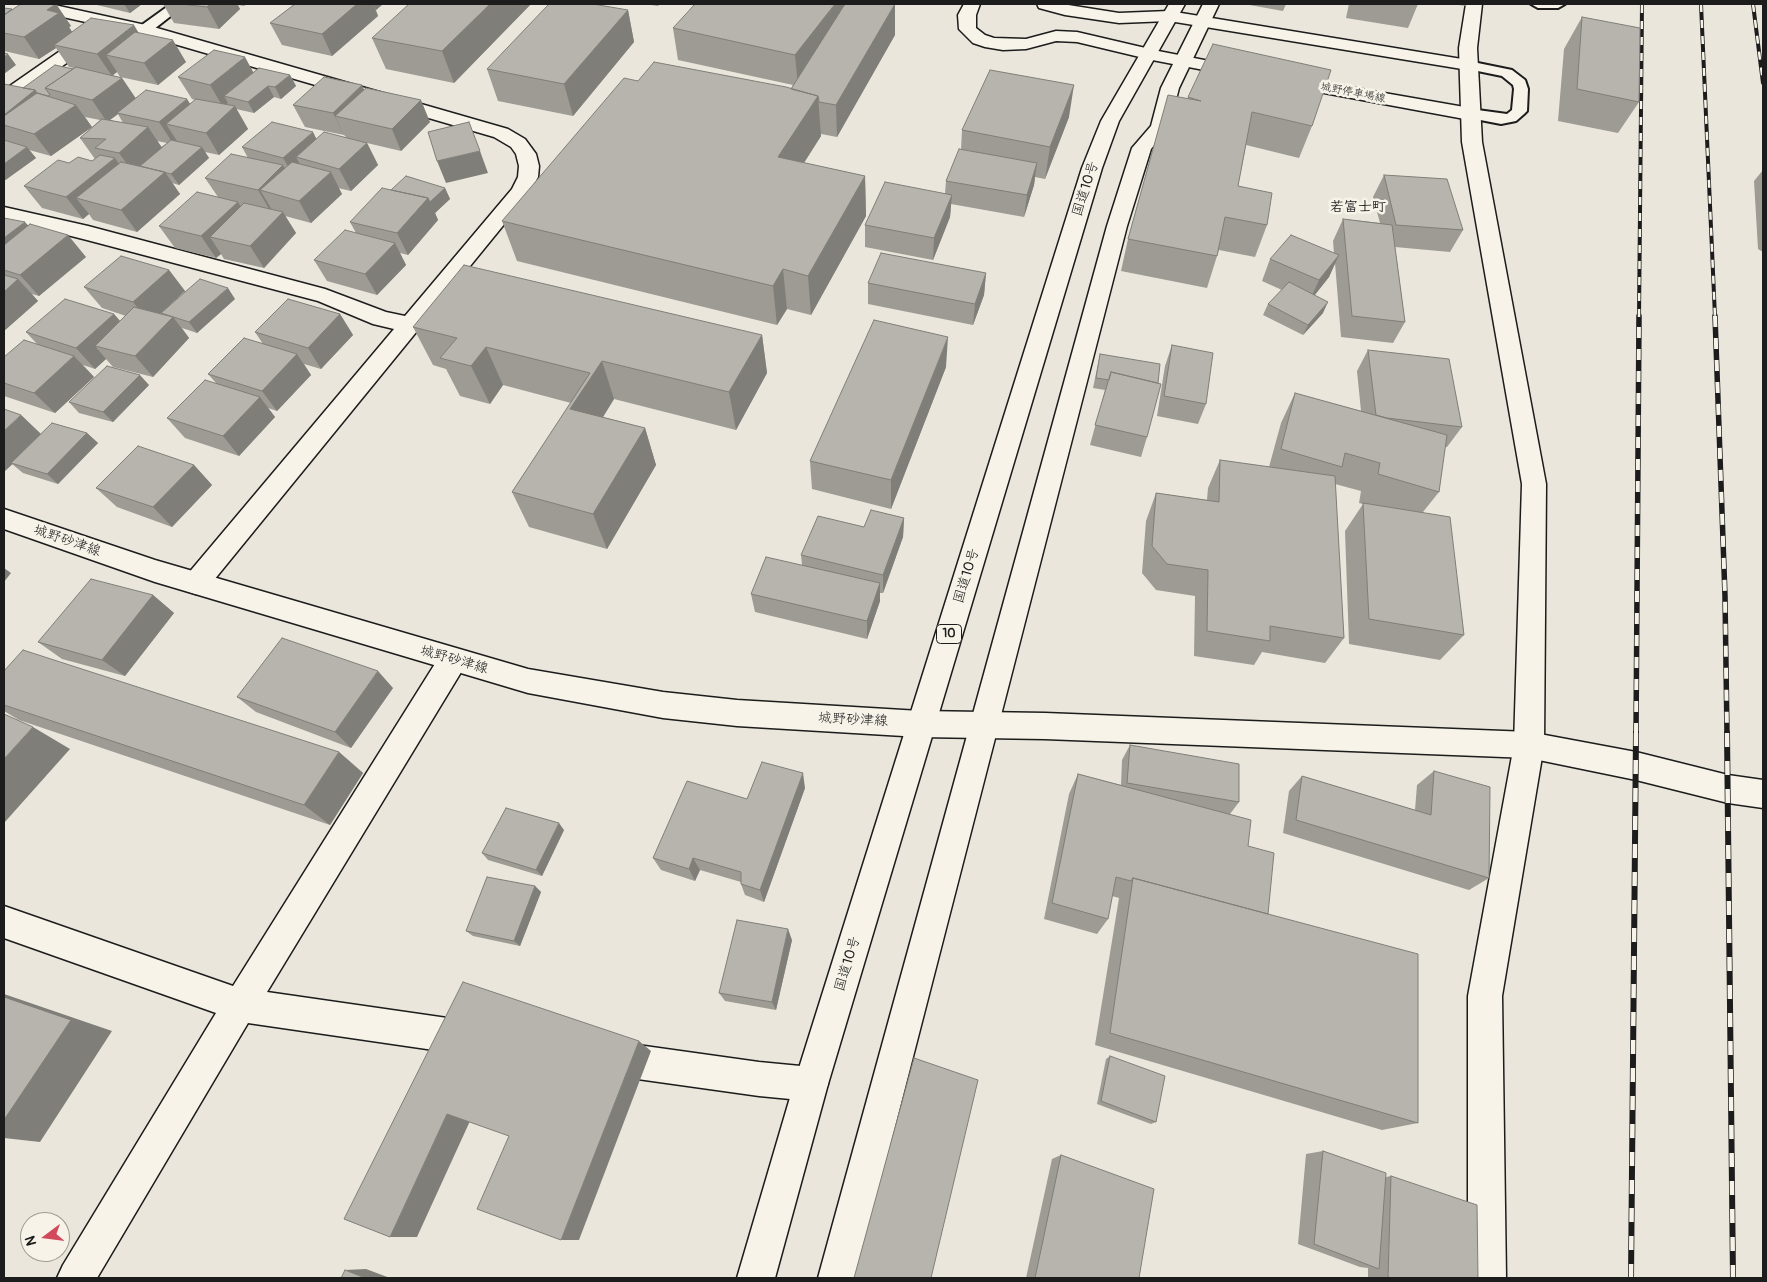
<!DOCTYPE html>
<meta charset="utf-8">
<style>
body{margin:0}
#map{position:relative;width:1767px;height:1282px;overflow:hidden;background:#eae6dc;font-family:Pangolin,sans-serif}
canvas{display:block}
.frame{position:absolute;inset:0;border:5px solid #1c1c1c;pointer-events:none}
.north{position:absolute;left:20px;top:1212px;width:50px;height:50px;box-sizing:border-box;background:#f7f3e8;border:1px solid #9f9d96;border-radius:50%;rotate:255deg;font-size:14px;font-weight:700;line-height:20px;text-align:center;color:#1c1c1c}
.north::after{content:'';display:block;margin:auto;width:18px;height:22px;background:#d1495b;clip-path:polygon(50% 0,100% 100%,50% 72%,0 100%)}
</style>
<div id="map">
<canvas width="1767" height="1282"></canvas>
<div class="frame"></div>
<div class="north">N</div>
</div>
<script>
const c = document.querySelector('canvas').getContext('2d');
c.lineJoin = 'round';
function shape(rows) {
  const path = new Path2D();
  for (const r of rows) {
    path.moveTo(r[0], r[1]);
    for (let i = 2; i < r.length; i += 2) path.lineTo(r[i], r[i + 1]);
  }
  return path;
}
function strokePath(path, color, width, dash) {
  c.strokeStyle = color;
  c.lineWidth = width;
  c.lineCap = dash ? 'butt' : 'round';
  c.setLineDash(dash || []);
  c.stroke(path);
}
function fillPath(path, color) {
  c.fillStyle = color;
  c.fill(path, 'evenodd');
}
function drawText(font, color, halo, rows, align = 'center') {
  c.font = font + ' Pangolin,"Klee One",sans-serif';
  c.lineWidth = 5;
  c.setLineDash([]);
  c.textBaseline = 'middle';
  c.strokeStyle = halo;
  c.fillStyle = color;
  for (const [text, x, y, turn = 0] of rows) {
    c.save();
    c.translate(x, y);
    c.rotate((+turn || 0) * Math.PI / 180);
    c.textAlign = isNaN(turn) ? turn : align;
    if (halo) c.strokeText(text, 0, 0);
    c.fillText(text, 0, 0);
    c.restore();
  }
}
const service = shape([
 [171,4,186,4,149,33,139,33,137,30,139,27,171,4],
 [1531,4,1565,4,1558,8,1538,8,1531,4],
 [1468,61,1512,70,1525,80,1528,89,1527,111,1524,114,1516,121,1501,124,1465,117,1462,114,1465,111,1470,109,1507,114,1512,110,1514,89,1513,85,1502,76,1463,68,1461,65,1463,62,1468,61]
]);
const minor = shape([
 [20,4,50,4,150,26,508,129,525,139,536,154,539,166,538,177,528,195,205,591,196,594,187,591,183,583,187,575,394,329,373,324,318,301,87,240,4,219,4,207,88,226,325,289,386,312,405,316,512,189,518,177,519,166,516,154,511,147,494,137,140,34,22,8,20,4],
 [964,4,980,4,976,15,976,28,985,35,994,38,1026,39,1056,31,1077,32,1154,50,1157,54,1154,58,1148,59,1077,42,1056,41,1026,49,1003,50,985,47,973,43,959,29,958,15,964,4],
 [1037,4,1062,4,1119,13,1169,11,1175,12,1178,16,1175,20,1169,21,1119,23,1065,15,1039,8,1037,4],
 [1466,4,1482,4,1477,48,1482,142,1546,484,1544,745,1502,996,1506,1278,1468,1278,1468,996,1514,745,1522,484,1462,142,1459,48,1466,4],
 [92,32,98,33,101,37,98,41,11,102,4,103,4,90,86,33,92,32],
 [453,648,463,651,467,660,463,669,267,992,475,1022,487,1027,492,1039,487,1051,475,1056,248,1023,97,1278,57,1278,63,1265,216,1013,4,938,4,906,233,986,443,651,453,648],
 [609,1041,759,1062,811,1067,823,1072,828,1084,823,1096,811,1101,759,1096,609,1075,597,1070,592,1058,597,1046,609,1041]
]);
const tertiary = shape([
 [920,711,1045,713,1529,732,1636,752,1728,775,1763,780,1763,808,1728,803,1636,780,1529,758,1045,739,920,737,910,733,906,724,910,715,920,711]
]);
const secondary = shape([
 [1169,11,1468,60,1474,61,1477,65,1474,69,1468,70,1163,20,1160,16,1163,12,1169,11],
 [1148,49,1240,67,1246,68,1249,72,1246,76,1240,77,1142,58,1139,54,1142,50,1148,49],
 [1287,76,1470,108,1477,110,1479,114,1477,118,1470,120,1281,85,1278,81,1281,77,1287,76],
 [4,509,155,560,528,669,663,692,737,700,920,711,930,715,934,724,930,733,920,737,737,726,663,718,528,693,155,582,4,529,4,509]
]);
const trunk = shape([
 [1169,4,1185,4,1119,121,1102,168,828,1084,775,1278,737,1278,794,1084,1082,168,1101,121,1169,4],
 [1203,4,1219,4,1179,88,1169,127,1151,149,1127,226,856,1278,818,1278,1107,226,1132,148,1151,126,1161,88,1203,4]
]);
strokePath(service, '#1c1c1c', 4);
strokePath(minor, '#1c1c1c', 3);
strokePath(tertiary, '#1c1c1c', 3);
strokePath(secondary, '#1c1c1c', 3);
strokePath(trunk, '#1c1c1c', 3);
fillPath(service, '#f7f3e8');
fillPath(minor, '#f7f3e8');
fillPath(tertiary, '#f7f3e8');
fillPath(secondary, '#f7f3e8');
fillPath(trunk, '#f7f3e8');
const railFar2 = shape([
 [1701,4,1715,317],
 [1753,4,1763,83],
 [1639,317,1642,4]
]);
const railFar1 = shape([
 [1715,316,1725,596,1727,734],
 [1636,734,1639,316]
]);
const rail = shape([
 [1727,733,1733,1278],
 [1631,1278,1636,733]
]);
strokePath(railFar2, '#1c1c1c', 4);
strokePath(railFar1, '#1c1c1c', 5.5);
strokePath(rail, '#1c1c1c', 6);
strokePath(railFar2, '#f7f3e8', 2.5, [8]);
strokePath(railFar1, '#f7f3e8', 4, [11]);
strokePath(rail, '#f7f3e8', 4.5, [14]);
fillPath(shape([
 [56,4,71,26,69,27,72,32,138,33,186,62,158,85,120,77,117,72,112,75,122,78,135,98,190,104,195,100,192,99,178,77,254,72,290,75,296,86,281,99,274,97,254,113,236,109,248,129,219,155,205,152,209,158,179,185,172,183,180,194,137,232,93,220,89,214,83,219,42,208,24,186,69,163,92,161,95,159,80,138,100,120,85,117,92,127,51,156,29,150,36,158,4,181,4,84,22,88,74,68,69,67,56,48,39,59,4,51,4,8,12,9],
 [118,114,123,123,110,120],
 [157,141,167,143,161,147],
 [96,4,142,4,130,13,97,5],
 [163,4,247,4,244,6,238,5,240,9,219,29,174,23],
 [295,4,383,4,376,10,378,16,332,56,282,45,270,23],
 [531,4,454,83,386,69,372,38],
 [644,4,660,4,658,6],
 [895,4,895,35,837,137,821,134,821,136,804,163,865,176,866,216,811,315,787,309,777,325,517,261,502,221,638,81,791,89,793,85,678,60,673,28],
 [1244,4,1286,4,1283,11],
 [1349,4,1418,4,1408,28,1346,18],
 [1451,4,1467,4,1466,6],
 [628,10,634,42,573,116,498,101,487,69],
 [1582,17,1639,102,1618,133,1558,121,1564,49],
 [364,89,430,122,401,151,367,143,378,165,351,191,338,188,342,194,311,223,285,216,296,233,264,268,224,259,221,254,216,258,175,248,159,226,218,197,205,178,248,158,242,147,316,139,346,137,344,135,305,127,293,105],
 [1188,97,1312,126,1299,158,1246,145,1238,186,1267,225,1255,257,1219,250,1217,256,1207,288,1121,271,1128,239],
 [1069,117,1045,179,1035,177,1034,185,1024,217,951,204,950,217,933,260,865,247,865,225,945,194,946,181,961,150,962,130],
 [1763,170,1763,252,1758,249,1754,181],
 [1384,175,1463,230,1450,252,1395,247,1405,322,1393,343,1341,337,1335,263,1329,277,1315,295,1323,313,1303,335,1263,315,1268,304,1282,290,1262,281,1270,259,1334,253,1333,241,1343,219,1380,223,1373,197],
 [445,188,450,199,435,213,438,220,408,255,400,253,406,265,377,295,327,281,314,260,356,233,350,222],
 [4,218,28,226,86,257,39,296,32,294,38,301,4,331],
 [169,270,185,291,168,307,235,299,197,333,182,328,189,338,153,377,113,367,106,359,95,369,83,365,94,377,55,413,4,396,4,357,37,344,26,332,114,314,120,321,126,316,102,308,84,287],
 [986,273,984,295,973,325,868,304,868,283],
 [340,314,353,335,321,369,304,364,311,375,277,411,268,408,275,417,239,456,185,438,167,418,216,383,208,374,263,344,255,332],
 [413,327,762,335,767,373,736,430,614,399,603,417,645,428,656,465,607,549,529,527,512,492,571,403,503,385,490,404,460,396,446,369,433,365],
 [1172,345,1206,404,1198,424,1157,416,1165,366],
 [1368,350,1462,427,1447,447,1445,447,1439,492,1423,512,1464,635,1440,660,1349,644,1345,531,1363,504,1359,503,1361,491,1335,484,1344,638,1325,663,1262,652,1254,665,1194,656,1195,596,1156,590,1142,573,1146,521,1156,493,1207,500,1208,488,1220,460,1269,467,1281,423,1295,393,1361,411,1357,371],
 [1100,354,1147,437,1141,457,1090,445,1105,390,1093,388],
 [946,367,891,509,812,489,810,461],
 [149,385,113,422,79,413,69,402],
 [21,415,41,434,87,433,98,443,58,484,23,473,12,464],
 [194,465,212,485,172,527,117,507,96,488],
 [904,518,903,537,883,593,880,593,880,601,867,639,755,612,751,594,802,565,801,555,864,527],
 [153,595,174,613,125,676,62,659,38,642],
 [4,671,339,752,363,773,330,825,19,720,4,711],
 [393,688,351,748,256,712,237,697],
 [1130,745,1239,802,1230,814,1248,846,1268,914,1418,1123,1382,1130,1095,1045,1119,898,1112,896,1108,919,1097,934,1044,919,1069,794,1078,774,1121,785,1122,760],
 [1434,771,1489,878,1469,890,1283,833,1289,791,1302,776,1415,810,1417,785],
 [805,788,764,902,745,895,741,884,741,882,700,870,695,881,661,870,653,858,747,799],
 [564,830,542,876,488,860,482,853],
 [535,886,541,892,520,946,473,936,466,931],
 [792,940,776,1010,725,1001,719,993],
 [1110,1056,1156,1122,1151,1124,1097,1104,1106,1059],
 [1323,1151,1386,1177,1391,1176,1478,1278,1368,1278,1368,1268,1360,1267,1298,1244,1306,1154],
 [1061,1155,1139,1278,1026,1278,1052,1159]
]), '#9d9b94');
fillPath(shape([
 [56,4,71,26,69,27,74,35,54,45,56,48,39,59,24,37,47,10],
 [124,4,142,4,130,13],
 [210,4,237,4,240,9,219,29,207,7],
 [357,4,373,4,378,16,332,56,322,34],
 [373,4,383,4,376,10],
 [490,4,531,4,454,83,442,51],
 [835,4,851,4,798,86,795,55],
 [895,4,895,35,837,137,836,105],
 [628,10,634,42,573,116,564,84],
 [134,25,147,47,106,55,117,72,112,76,97,54],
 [173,40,186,62,158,85,144,63],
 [8,54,16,65,4,74,4,57],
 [245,57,257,79,224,96,228,103,223,107,210,85],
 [290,75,296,86,281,99,275,87],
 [122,78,137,100,117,113,118,114,107,122,92,100],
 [362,85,372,107,335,116,344,135,333,113],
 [1074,85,1069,117,1045,179,1050,147],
 [268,86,274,97,254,113,248,102],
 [35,90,51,112,4,115],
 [818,96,821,136,782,197,778,157],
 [187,99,201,121,166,124,177,141,174,145,159,122],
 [421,100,430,122,401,151,392,129],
 [76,105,92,127,51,156,34,134],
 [235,106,248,129,219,155,206,133],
 [148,127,163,149,135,175,119,153],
 [313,132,324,154,296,157,304,172,296,180,283,158],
 [367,143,378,165,351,191,339,169],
 [27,147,36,158,4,181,4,164],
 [202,147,209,158,179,185,171,174],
 [480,151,488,173,446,183,437,161],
 [115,158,130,180,76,198,89,214,83,219,66,197],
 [1037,163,1034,185,1024,217,1027,195],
 [283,165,295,187,260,190,272,210,271,212,258,190],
 [165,172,180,194,137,232,121,210],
 [331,172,342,194,311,223,299,201],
 [865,176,866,216,811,315,808,276],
 [445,188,450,199,435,213,438,220,408,255,397,233,428,198],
 [952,195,950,217,933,260,934,238],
 [238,202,251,224,210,237,221,254,216,258,201,236],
 [283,212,296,233,264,268,250,246],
 [25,222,44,244,4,270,4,238],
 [68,235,86,257,39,296,20,275],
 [395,243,406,265,377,295,365,274],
 [1339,255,1329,277,1309,302,1319,280],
 [783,269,787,309,777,325,773,286],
 [169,270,185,291,150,323,133,302],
 [986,273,984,295,973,325,975,304],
 [18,279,38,301,4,331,4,292],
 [228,288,235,299,197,333,189,322],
 [1328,302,1323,313,1303,335,1308,325],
 [114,314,132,335,95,346,106,359,95,369,76,348],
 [340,314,353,335,321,369,308,348],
 [173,317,189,338,153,377,135,356],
 [762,335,767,373,736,430,729,392],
 [948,337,946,367,891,509,891,480],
 [486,347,503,385,490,404,471,366],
 [297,354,311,375,277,411,262,391],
 [74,356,94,377,55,413,34,393],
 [602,361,614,399,585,446,570,409],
 [140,375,149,385,113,422,103,412],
 [260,397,275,417,239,456,223,436],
 [21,415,43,436,4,472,4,431],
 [645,428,656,465,607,549,593,514],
 [87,433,98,443,58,484,47,474],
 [194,465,212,485,172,527,153,507],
 [904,518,903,537,883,593,883,575],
 [4,568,11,573,4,582],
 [880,583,880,601,867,639,867,621],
 [153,595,174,613,125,676,102,660],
 [378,671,393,688,351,748,335,732],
 [33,727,70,749,4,823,4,759],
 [339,752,363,773,330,825,304,805],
 [803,773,805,788,764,902,760,890],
 [559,823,564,830,542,876,536,870],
 [693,858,700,870,695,881,689,869],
 [535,886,541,892,520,946,514,941],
 [788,929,792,940,776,1010,772,1002],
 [4,994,112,1031,40,1142,4,1138],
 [639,1041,651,1051,579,1240,561,1240],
 [447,1114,470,1121,417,1237,390,1237],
 [366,1269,390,1278,365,1278,345,1270]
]), '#7f7e78');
const building = shape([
 [21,4,56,4,47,10,59,13,24,37,4,33,4,15,21,4],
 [180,4,210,4,207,7,180,4],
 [295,4,357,4,322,34,270,23,295,4],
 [409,4,490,4,442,51,372,38,409,4],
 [549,4,593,4,628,10,564,84,487,69,549,4],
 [695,4,835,4,795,55,673,28,695,4],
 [845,4,895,4,836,105,819,102,818,96,791,89,845,4],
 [4,8,12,9,4,15,4,8],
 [1582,17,1640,28,1639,102,1577,89,1582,17],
 [91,18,134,25,97,54,54,45,91,18],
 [135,32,173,40,144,63,106,55,135,32],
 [1213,44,1331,70,1312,126,1252,112,1238,186,1272,193,1267,225,1225,217,1217,256,1128,239,1168,95,1201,101,1188,97,1213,44],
 [214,50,245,57,210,85,178,77,214,50],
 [4,53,8,54,4,57,4,53],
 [654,62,786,87,818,96,778,157,865,176,808,276,783,269,773,286,502,221,624,78,638,81,654,62],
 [55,65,73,69,45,88,50,95,48,96,37,93,35,90,23,88,55,65],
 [76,67,122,78,92,100,45,88,76,67],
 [259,68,290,75,275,87,268,86,248,102,224,96,259,68],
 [990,70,1074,85,1050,147,962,130,990,70],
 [324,77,362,85,333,113,293,105,324,77],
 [4,84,35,90,4,115,4,84],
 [366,88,421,100,392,129,335,116,366,88],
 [146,90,187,99,159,122,117,113,146,90],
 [37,93,76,105,34,134,4,125,4,116,37,93],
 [196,99,235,106,206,133,166,124,196,99],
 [102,119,148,127,119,153,95,148,106,139,80,138,102,119],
 [272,122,313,132,283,158,242,147,272,122],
 [469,122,480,151,437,161,428,132,469,122],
 [324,132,367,143,339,169,296,157,324,132],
 [4,140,27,147,4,164,4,140],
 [171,140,202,147,171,174,140,166,171,140],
 [959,149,1037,163,1027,195,946,181,959,149],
 [231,154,283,165,258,190,205,178,231,154],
 [100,155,115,158,66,197,24,186,58,160,69,163,78,157,92,161,100,155],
 [121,162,165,172,121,210,76,198,121,162],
 [292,162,331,172,299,201,260,190,292,162],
 [1384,175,1447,179,1463,230,1396,225,1384,175],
 [406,176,445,188,430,202,428,198,391,190,406,176],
 [885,182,952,195,934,238,865,225,885,182],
 [382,188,428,198,397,233,350,222,382,188],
 [197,192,238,202,201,236,159,226,197,192],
 [244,203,283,212,250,246,210,237,244,203],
 [4,218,25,222,4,238,4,218],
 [1343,219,1392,225,1405,322,1352,316,1343,219],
 [30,224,68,235,20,275,4,270,4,245,30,224],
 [345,230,395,243,365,274,314,260,345,230],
 [1291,235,1339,255,1319,280,1270,259,1291,235],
 [881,253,986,273,975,304,868,283,881,253],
 [121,256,169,270,133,302,84,287,121,256],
 [464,265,762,335,729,392,602,361,570,409,645,428,593,514,512,492,590,373,486,347,471,366,440,358,457,338,413,327,464,265],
 [4,275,18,279,4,292,4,275],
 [200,279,228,288,189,322,161,313,200,279],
 [1289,282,1328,302,1308,325,1268,304,1289,282],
 [65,299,114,314,76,348,26,332,65,299],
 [288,299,340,314,308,348,255,332,288,299],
 [134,307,173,317,135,356,95,346,134,307],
 [874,320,948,337,891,480,810,461,874,320],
 [244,338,297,354,262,391,208,374,244,338],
 [24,340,74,356,34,393,4,383,4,357,24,340],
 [1172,345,1213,353,1206,404,1164,396,1172,345],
 [1368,350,1449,359,1462,427,1387,418,1376,415,1368,350],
 [1100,354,1160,364,1158,383,1111,372,1109,380,1096,378,1100,354],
 [107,366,140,375,103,412,69,402,107,366],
 [1111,372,1161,384,1147,437,1095,425,1111,372],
 [205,380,260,397,223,436,167,418,205,380],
 [1295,393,1447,435,1439,492,1378,474,1380,463,1345,453,1342,467,1281,449,1295,393],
 [4,409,21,415,4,431,4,409],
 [52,423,87,433,47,474,11,463,52,423],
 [138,446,194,465,153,507,96,488,138,446],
 [1220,460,1335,476,1344,638,1270,626,1270,641,1207,631,1208,570,1167,564,1152,546,1156,493,1219,502,1220,460],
 [1363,503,1450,517,1464,635,1369,619,1363,503],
 [871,510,904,518,883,575,801,555,818,516,864,527,871,510],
 [766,557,880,583,867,621,751,594,766,557],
 [91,579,153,595,102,660,38,642,91,579],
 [282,638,378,671,335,732,237,697,282,638],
 [23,650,339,752,304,805,4,705,4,671,23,650],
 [4,714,33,727,4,759,4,714],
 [1130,745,1239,764,1239,802,1127,783,1130,745],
 [762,762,803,773,760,890,741,884,741,872,693,858,689,869,653,858,687,781,747,799,762,762],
 [1434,771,1490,787,1489,878,1296,820,1302,776,1431,815,1434,771],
 [1078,774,1251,820,1248,846,1274,853,1268,914,1133,878,1131,881,1116,877,1108,919,1052,903,1078,774],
 [506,808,559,823,536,870,482,853,506,808],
 [487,877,535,886,514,941,466,931,487,877],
 [1133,878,1418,954,1418,1123,1110,1033,1133,878],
 [737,920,788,929,772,1002,719,993,737,920],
 [463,982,639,1041,561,1240,477,1209,509,1136,447,1114,390,1237,344,1219,463,982],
 [4,997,71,1020,4,1120,4,997],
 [1110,1056,1165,1076,1156,1122,1101,1101,1110,1056],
 [914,1058,978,1080,931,1278,854,1278,914,1058],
 [1323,1151,1386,1173,1379,1269,1314,1244,1323,1151],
 [1061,1155,1154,1189,1139,1278,1035,1278,1061,1155],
 [1391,1176,1477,1205,1478,1278,1388,1278,1391,1176],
 [345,1270,365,1278,341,1278,345,1270]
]);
fillPath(building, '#b6b4ac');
strokePath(building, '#7f7e78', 1);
drawText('11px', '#1c1c1c', '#f7f3e8', [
 ["城野停車場線",1353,93,11]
]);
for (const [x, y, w] of [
 [949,634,25]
]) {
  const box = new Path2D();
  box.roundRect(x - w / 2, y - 9.5, w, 19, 4);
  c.fillStyle = '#f7f3e8';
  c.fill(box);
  strokePath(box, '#1c1c1c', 1);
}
drawText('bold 12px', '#1c1c1c', null, [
 ["10",949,634]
]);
drawText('14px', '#1c1c1c', '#f7f3e8', [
 ["国道10号",1086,189,-72],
 ["城野砂津線",67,541,19],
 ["国道10号",967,576,-73],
 ["城野砂津線",454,660,16],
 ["城野砂津線",853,720,3],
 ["国道10号",848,964,-73]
]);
drawText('bold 14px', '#1c1c1c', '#f7f3e8', [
 ["若富士町",1358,207]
]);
</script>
